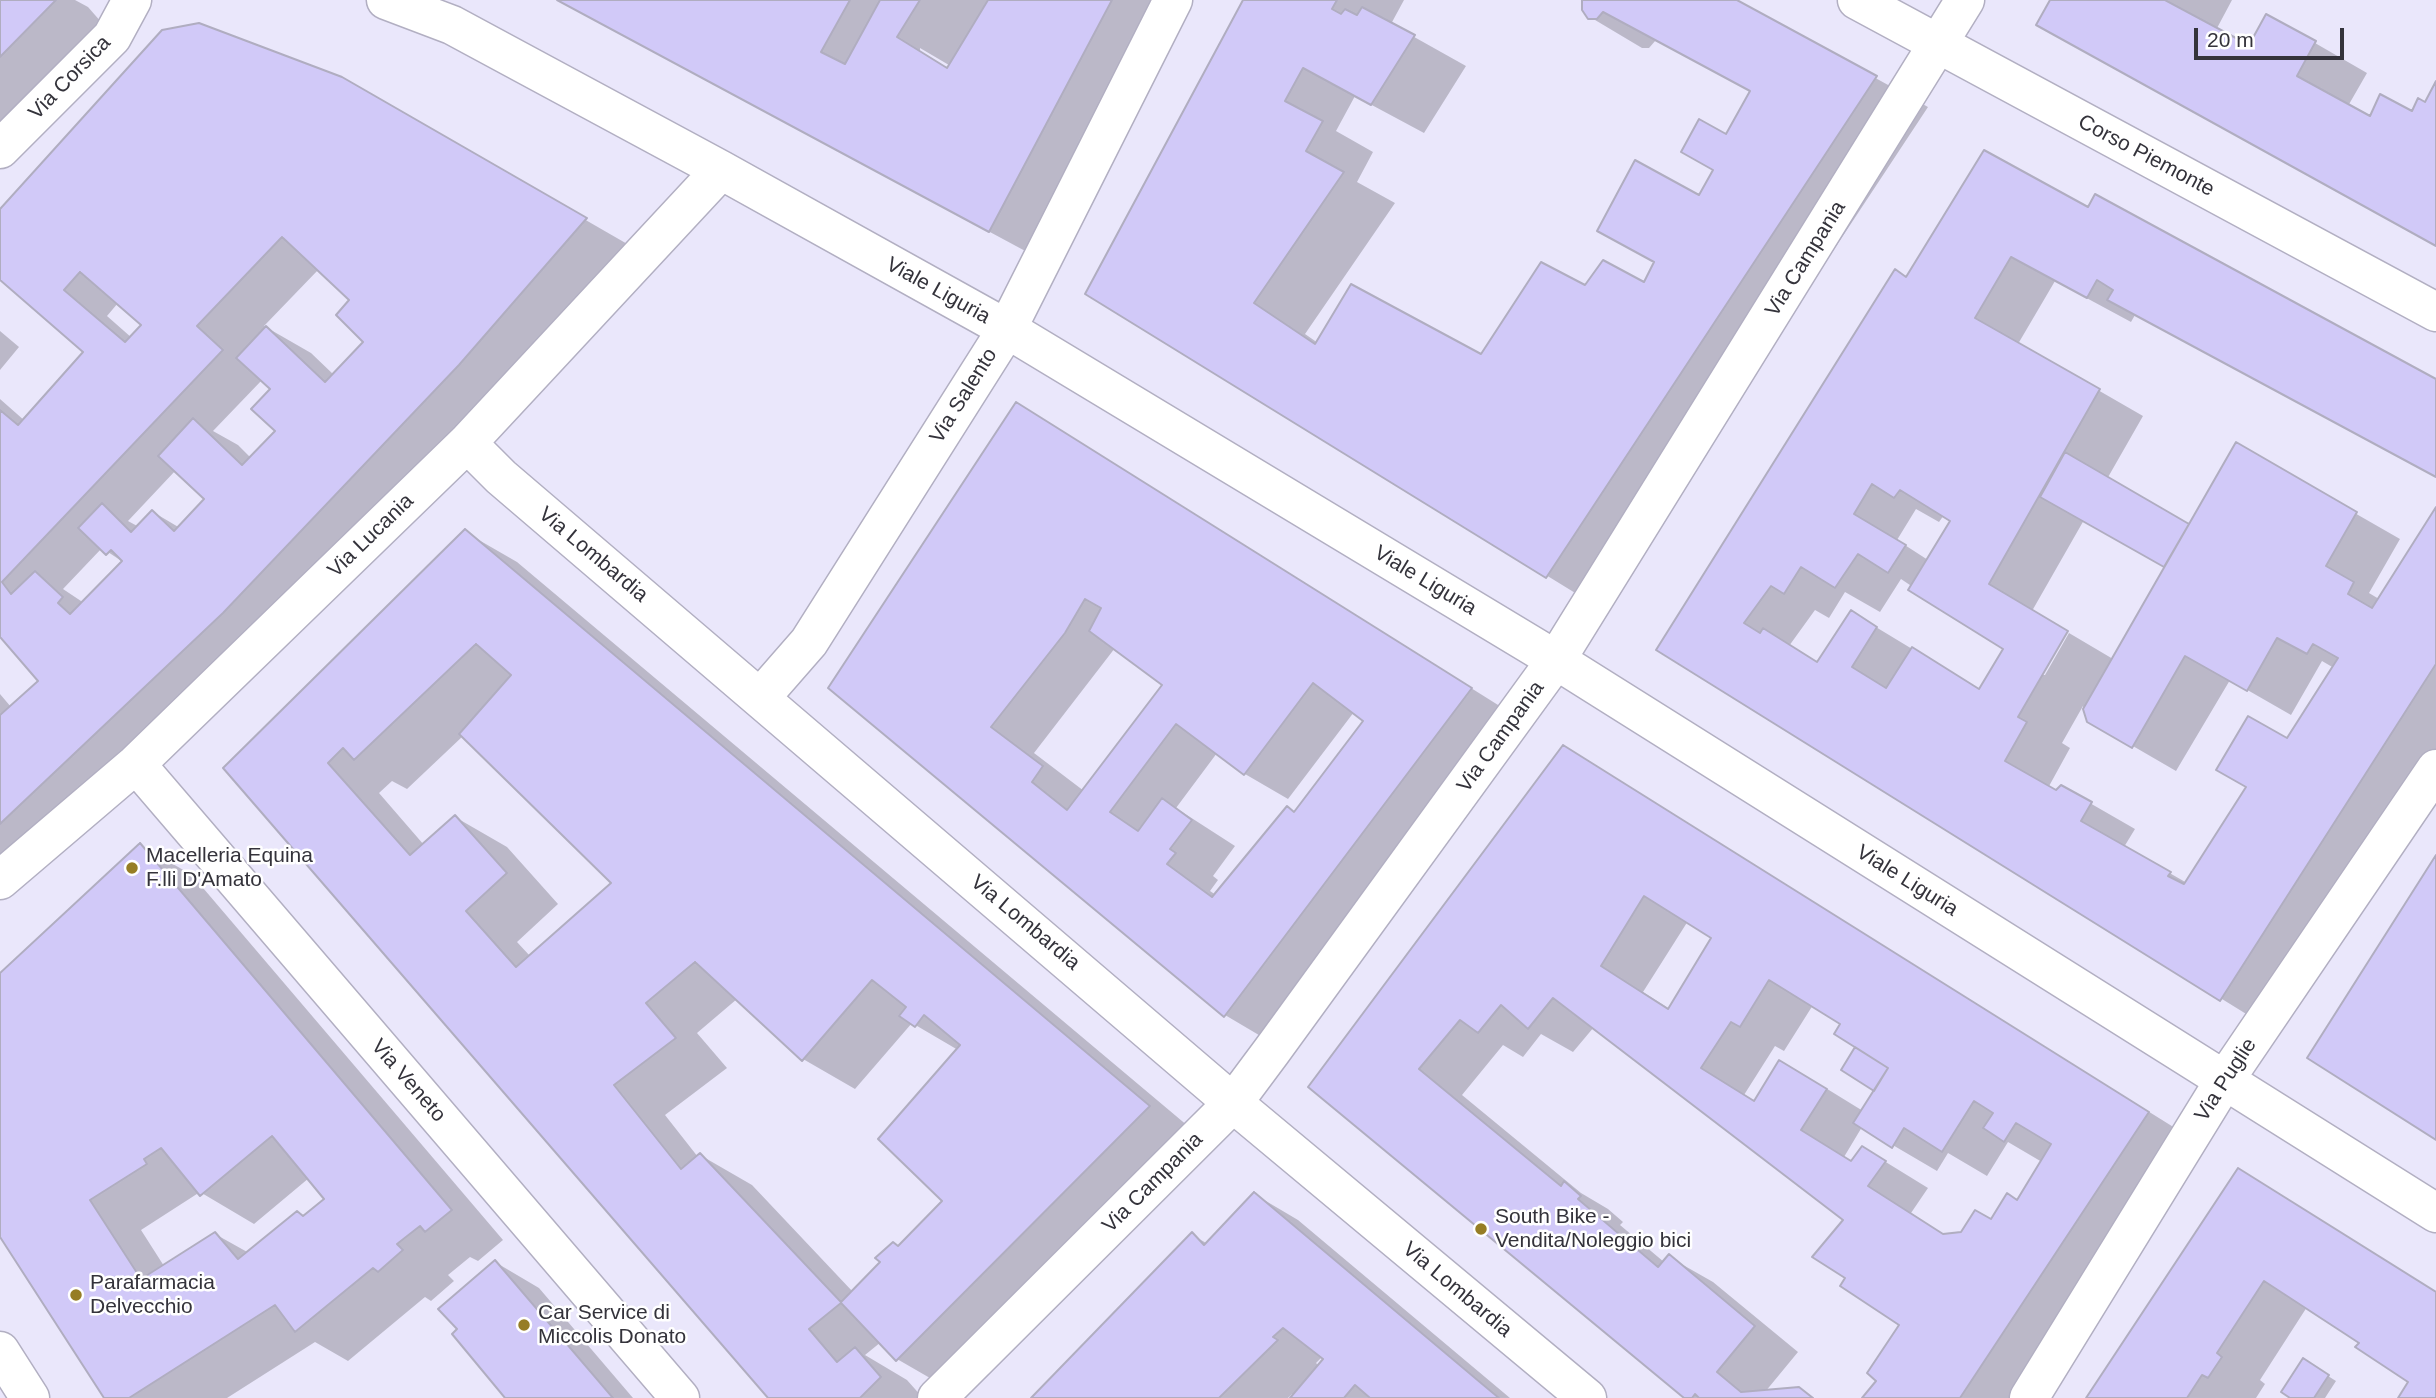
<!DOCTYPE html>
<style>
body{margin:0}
#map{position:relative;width:2436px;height:1398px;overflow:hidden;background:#eae7fb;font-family:Helvetica,sans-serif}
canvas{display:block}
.scale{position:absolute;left:2194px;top:28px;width:150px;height:32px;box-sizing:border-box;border:4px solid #34333b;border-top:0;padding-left:9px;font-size:21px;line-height:24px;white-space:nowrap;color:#34333b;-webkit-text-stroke:5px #fff;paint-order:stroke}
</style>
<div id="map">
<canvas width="2436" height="1398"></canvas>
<div class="scale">20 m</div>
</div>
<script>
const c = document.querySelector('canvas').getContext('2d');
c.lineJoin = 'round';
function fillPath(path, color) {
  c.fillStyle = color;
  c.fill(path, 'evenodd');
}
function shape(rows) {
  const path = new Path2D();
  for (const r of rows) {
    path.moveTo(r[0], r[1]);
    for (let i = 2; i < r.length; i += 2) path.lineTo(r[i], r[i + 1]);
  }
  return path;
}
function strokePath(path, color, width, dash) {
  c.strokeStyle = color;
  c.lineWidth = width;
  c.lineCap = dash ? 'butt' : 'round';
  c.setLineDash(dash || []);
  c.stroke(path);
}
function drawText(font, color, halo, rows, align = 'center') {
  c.font = font + ' Helvetica,sans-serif';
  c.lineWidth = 5;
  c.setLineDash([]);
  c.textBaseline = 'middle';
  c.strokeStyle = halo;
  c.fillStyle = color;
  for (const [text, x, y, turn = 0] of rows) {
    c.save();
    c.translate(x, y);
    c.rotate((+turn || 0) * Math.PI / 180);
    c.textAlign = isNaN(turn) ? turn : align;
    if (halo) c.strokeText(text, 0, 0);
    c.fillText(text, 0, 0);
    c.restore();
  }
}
fillPath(shape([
 [0,0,75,0,88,7,102,23,0,127],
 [558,0,1180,0,1042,260],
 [920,48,954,68,953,71,920,52],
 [1245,0,1404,0,1391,24,1466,66,1424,133,1355,96,1336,131,1373,152,1357,182,1395,203,1305,334,1318,343,1481,356,1585,288,1644,284,1700,197,1751,92,1656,40,1649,48,1642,48,1590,17,1582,0,1734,0,1928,107,1598,607,1087,293],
 [2052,0,2232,0,2216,30,2250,48,2315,43,2367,73,2348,106,2370,118,2413,113,2425,104,2436,85,2436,245],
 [341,79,629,245,267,638,0,887,0,694,11,707,41,682,0,635,0,399,25,421,86,352,0,278,0,211],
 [319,269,352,300,366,342,334,375,311,353,264,326],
 [118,303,143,325,132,338,107,316],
 [262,380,272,389,277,431,251,458,238,445,213,431],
 [176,470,207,499,180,528,153,512,139,527,128,521],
 [102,548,123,562,84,603,63,589],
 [2089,209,2436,381,2436,477,2135,315,2131,322,2055,281,2018,344,2143,416,2107,479,2189,526,2236,445,2400,539,2369,593,2379,599,2436,511,2436,757,2264,1025,1658,650,1907,279],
 [1916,509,1939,522,1944,515,1952,521,1928,560,1897,540],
 [2084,520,2166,567,2113,659,2069,633,2045,675,2041,675,2032,611],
 [1901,579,2005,649,1980,690,1851,612,1819,663,1789,646,1815,610,1829,618,1845,592,1880,612],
 [2322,661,2334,668,2288,741,2187,883,2124,847,2135,829,2062,787,2057,793,2048,788,2070,748,2062,743,2083,706,2088,720,2176,771,2230,680,2291,715],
 [0,331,19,347,0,370],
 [1060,430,1514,715,1269,1041,1225,1015,830,688],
 [1115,648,1164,684,1084,791,1034,753],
 [1354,712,1365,720,1296,813,1216,895,1210,891,1218,880,1213,876,1235,846,1176,808,1217,753,1245,774,1288,799],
 [465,532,517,562,1201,1137,949,1389,897,1359,881,1342,865,1355,907,1380,923,1398,770,1398,225,768],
 [463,736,613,883,530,956,517,942,558,904,507,847,455,817,424,845,379,793,392,781,407,789],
 [737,999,803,1059,855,1089,912,1023,958,1050,944,1201,853,1292,752,1185,700,1155,698,1157,665,1115,727,1068,697,1033],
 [1564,747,2191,1138,2021,1398,1865,1398,1879,1381,1902,1324,1848,1277,1845,1220,1594,1027,1573,1052,1541,1034,1523,1057,1503,1045,1462,1095,1581,1193,1608,1209,1623,1222,1620,1225,1664,1262,1669,1257,1713,1282,1798,1352,1765,1392,1798,1389,1814,1398,1687,1398,1310,1086],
 [1688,921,1714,937,1670,1009,1643,992],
 [1813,1005,1843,1024,1857,1047,1876,1090,1863,1111,1824,1087,1755,1102,1744,1095,1775,1046,1784,1051],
 [1862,1127,1937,1171,1948,1153,1987,1176,2008,1142,2042,1162,2018,1202,1992,1221,1962,1233,1946,1236,1911,1213,1928,1188,1863,1148,1852,1162,1844,1157],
 [140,845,192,875,503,1240,478,1261,470,1257,448,1275,454,1281,431,1301,425,1297,348,1361,315,1342,227,1398,106,1398,0,1233,0,975],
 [309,1178,326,1199,249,1253,215,1234,164,1266,141,1230,200,1192,254,1224],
 [2238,1170,2436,1292,2436,1398,2399,1398,2410,1381,2361,1343,2307,1307,2260,1380,2265,1384,2256,1398,2088,1398],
 [1254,1194,1298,1220,1510,1398,1292,1398,1292,1394,1288,1398,1033,1398,1192,1235,1208,1244],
 [1322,1357,1325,1359,1319,1366,1316,1363],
 [495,1262,539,1288,633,1398,507,1398],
 [2312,1366,2336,1381,2325,1398,2294,1398]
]), '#0003');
const building = shape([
 [0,0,56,0,0,57,0,0],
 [557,0,850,0,821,52,845,64,880,0,920,0,897,37,947,68,988,0,1112,0,989,232,557,0],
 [1243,0,1337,0,1332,9,1341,14,1345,9,1357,15,1362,7,1415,35,1371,105,1303,68,1285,101,1323,121,1306,151,1344,172,1254,303,1315,344,1351,284,1481,354,1541,262,1585,285,1603,260,1644,282,1654,262,1597,231,1635,160,1699,195,1713,170,1681,152,1699,119,1726,134,1750,91,1603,12,1597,19,1588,19,1582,10,1582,0,1737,0,1877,76,1546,578,1085,294,1243,0],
 [2050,0,2165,0,2249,45,2266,14,2316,41,2297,76,2370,116,2380,94,2412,111,2418,98,2425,102,2436,81,2436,246,2036,25,2050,0],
 [199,23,342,77,587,218,459,365,223,613,0,824,0,715,38,681,0,637,0,410,18,425,83,352,0,280,0,209,162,30,199,23],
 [282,237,349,300,336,315,363,342,325,382,266,326,236,358,270,389,251,409,275,431,242,465,193,418,158,456,204,499,174,531,152,510,131,532,102,503,78,528,106,555,111,550,122,561,70,614,58,603,63,597,35,571,11,594,2,582,223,350,197,326,282,237],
 [80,272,141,325,125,342,64,290,80,272],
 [1984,150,2088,207,2095,194,2436,379,2436,477,2107,300,2113,290,2097,280,2087,298,2011,257,1975,318,2100,389,1989,584,2068,631,2018,717,2027,722,2005,761,2056,790,2061,785,2092,802,2081,821,2171,872,2168,876,2184,884,2246,787,2216,770,2248,716,2287,738,2338,658,2313,644,2307,654,2277,638,2247,691,2185,656,2132,748,2087,722,2083,709,2236,442,2357,512,2326,566,2354,582,2348,594,2372,608,2436,507,2436,664,2220,1001,1656,650,1895,269,1906,277,1984,150],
 [1872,484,1894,498,1900,490,1950,521,1908,590,2003,649,1979,689,1912,647,1886,688,1852,667,1877,627,1851,610,1817,662,1763,628,1760,633,1744,623,1771,586,1784,594,1801,567,1835,588,1858,554,1888,573,1906,545,1854,514,1872,484],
 [1016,402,1472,688,1224,1017,828,688,1016,402],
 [1085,599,1101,608,1089,631,1162,685,1067,810,1032,782,1043,766,991,727,1065,633,1085,599],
 [1313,683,1363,721,1294,812,1287,806,1212,897,1167,864,1176,853,1170,849,1192,820,1162,798,1138,831,1110,812,1176,724,1244,775,1313,683],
 [2065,452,2189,524,2164,567,2040,497,2065,452],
 [465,529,1150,1106,896,1361,841,1303,809,1329,837,1362,855,1347,881,1377,860,1398,768,1398,223,768,465,529],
 [476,644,511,675,459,734,611,883,516,967,466,911,507,873,455,815,410,855,328,763,343,748,354,760,476,644],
 [695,962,802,1061,872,980,906,1007,899,1016,915,1027,924,1015,960,1045,878,1139,942,1201,898,1246,893,1242,875,1258,880,1262,841,1302,700,1153,681,1169,614,1085,676,1038,646,1003,695,962],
 [1563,745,2149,1112,1960,1398,1862,1398,1876,1381,1867,1373,1899,1325,1840,1286,1845,1278,1812,1257,1843,1220,1553,998,1528,1029,1501,1005,1478,1033,1460,1020,1419,1069,1561,1186,1564,1181,1581,1196,1578,1199,1658,1267,1669,1254,1755,1326,1717,1372,1741,1392,1799,1387,1813,1398,1699,1398,1695,1394,1692,1398,1684,1398,1308,1087,1563,745],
 [1644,896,1711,938,1668,1009,1601,966,1644,896],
 [1769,980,1840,1024,1834,1034,1888,1068,1853,1123,1892,1148,1904,1128,1942,1152,1974,1101,1993,1113,1983,1128,2004,1142,2016,1123,2051,1144,2017,1200,2007,1193,1991,1219,1975,1210,1961,1232,1943,1234,1868,1186,1886,1161,1862,1146,1851,1161,1801,1130,1827,1089,1779,1060,1754,1101,1701,1068,1731,1022,1740,1027,1769,980],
 [140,843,452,1210,425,1232,420,1226,397,1244,403,1250,378,1272,373,1268,295,1332,275,1305,129,1398,104,1398,0,1237,0,973,140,843],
 [272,1136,324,1199,303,1216,297,1211,238,1259,215,1232,141,1279,90,1200,147,1164,144,1159,161,1148,200,1196,272,1136],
 [2436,855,2436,1140,2307,1058,2436,855],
 [1855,1047,1888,1068,1874,1091,1841,1070,1855,1047],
 [2238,1168,2436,1292,2436,1398,2398,1398,2408,1382,2355,1347,2359,1343,2264,1281,2217,1353,2222,1357,2208,1378,2202,1375,2187,1398,2086,1398,2238,1168],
 [1254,1192,1481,1383,1499,1398,1370,1398,1355,1385,1344,1398,1290,1398,1323,1359,1283,1328,1273,1337,1278,1340,1219,1398,1031,1398,1192,1232,1204,1245,1254,1192],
 [495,1260,613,1398,505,1398,452,1334,457,1329,438,1309,495,1260],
 [2303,1358,2329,1375,2314,1398,2290,1398,2281,1392,2303,1358]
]);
fillPath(building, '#d1c9f8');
strokePath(building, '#b0adc0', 2);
const street = shape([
 [386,0,452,25,721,170,1007,329,1556,660,2436,1213],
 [1857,0,2436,312],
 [0,149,112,37,132,0],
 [467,443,501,477,1233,1103,1587,1398],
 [761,697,809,642,1007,329,1173,0],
 [136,764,680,1398],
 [0,880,136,764,467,443,721,170],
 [0,1351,30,1398],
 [2029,1398,2224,1081,2436,769]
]);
const secondary = shape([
 [937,1398,1233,1103,1271,1052,1556,660,1965,0]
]);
strokePath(street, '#b2afc2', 41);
strokePath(secondary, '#b2afc2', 41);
strokePath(street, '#fff', 38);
strokePath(secondary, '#fff', 38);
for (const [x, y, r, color] of [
 [132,868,7,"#967d25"],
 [1481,1229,7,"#967d25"],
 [76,1295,7,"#967d25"],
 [524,1325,7,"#967d25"]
]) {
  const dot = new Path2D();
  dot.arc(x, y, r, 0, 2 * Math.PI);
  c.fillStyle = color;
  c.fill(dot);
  strokePath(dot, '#fff', 2.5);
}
drawText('21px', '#34333b', '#fff', [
 ["Via Corsica",70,78,-46],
 ["Corso Piemonte",2146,156,28],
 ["Via Campania",1806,259,-58],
 ["Viale Liguria",938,291,29],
 ["Via Salento",964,396,-58],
 ["Via Lucania",371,536,-44],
 ["Via Lombardia",593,555,40],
 ["Viale Liguria",1425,581,31],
 ["Via Campania",1501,737,-54],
 ["Viale Liguria",1907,881,32],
 ["Via Lombardia",1025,923,40],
 ["Via Puglie",2226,1080,-57],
 ["Via Veneto",408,1081,49],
 ["Via Campania",1153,1183,-45],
 ["Via Lombardia",1457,1290,40]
]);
drawText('21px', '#34333b', '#fff', [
 ["Macelleria Equina",146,856],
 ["F.lli D'Amato",146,880],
 ["South Bike -",1495,1217],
 ["Vendita/Noleggio bici",1495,1241],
 ["Parafarmacia",90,1283],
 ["Delvecchio",90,1307],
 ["Car Service di",538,1313],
 ["Miccolis Donato",538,1337]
], 'left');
</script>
